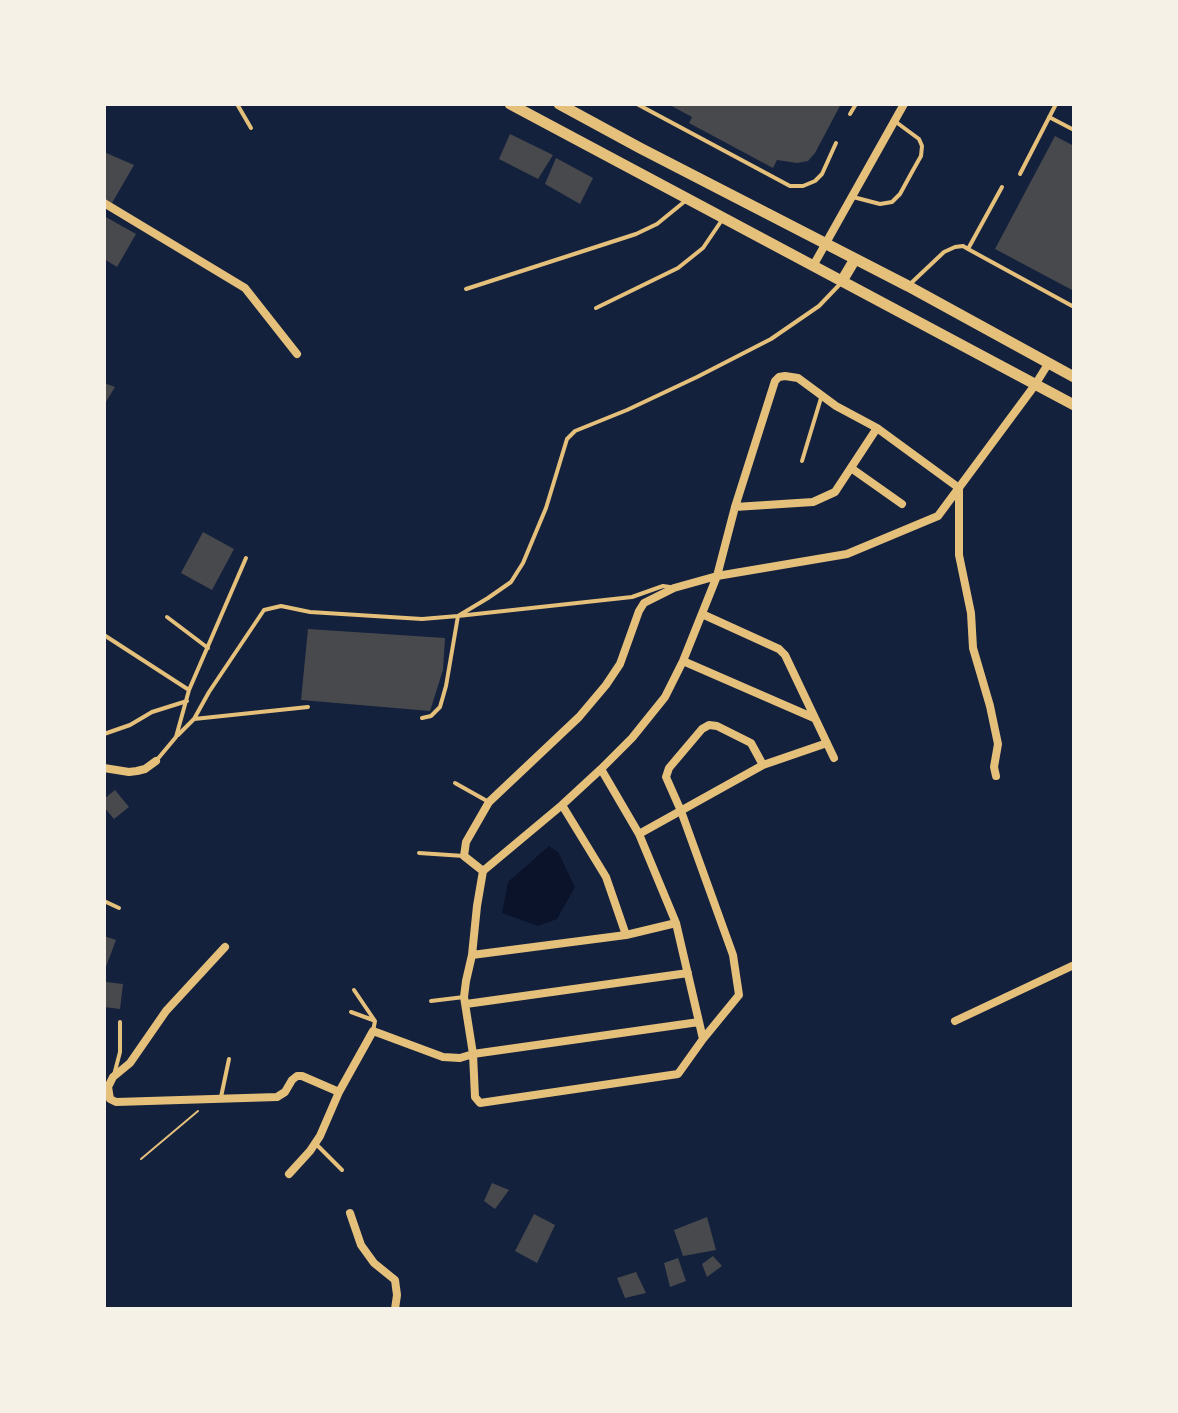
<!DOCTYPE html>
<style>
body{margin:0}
#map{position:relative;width:1178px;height:1413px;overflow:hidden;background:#14213d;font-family:Barlow,sans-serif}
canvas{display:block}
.frame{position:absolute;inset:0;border:106px solid #f6f1e7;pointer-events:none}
</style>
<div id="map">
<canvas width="1178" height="1413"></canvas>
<div class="frame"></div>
</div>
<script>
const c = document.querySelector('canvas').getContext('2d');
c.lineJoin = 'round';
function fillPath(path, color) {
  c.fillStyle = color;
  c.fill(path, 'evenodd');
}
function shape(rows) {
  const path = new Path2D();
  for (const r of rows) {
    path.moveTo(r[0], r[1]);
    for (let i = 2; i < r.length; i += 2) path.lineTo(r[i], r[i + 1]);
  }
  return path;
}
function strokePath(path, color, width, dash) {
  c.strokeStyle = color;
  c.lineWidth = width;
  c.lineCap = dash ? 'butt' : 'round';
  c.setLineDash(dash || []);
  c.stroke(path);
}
fillPath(shape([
 [549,846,558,852,575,887,557,919,538,926,502,913,508,882]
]), '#0b132b');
fillPath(shape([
 [668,104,841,104,815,153,808,161,797,163,777,160,773,168,689,123,692,117],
 [510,134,553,155,538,179,499,159],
 [1055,136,1074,146,1074,291,995,249],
 [104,152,134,165,112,203,104,199],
 [556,158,593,178,580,204,545,184],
 [104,216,136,234,117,267,104,259],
 [104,383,115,387,104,405],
 [203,532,234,549,212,590,181,573],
 [308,629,445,638,443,670,430,711,301,700],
 [115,790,129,807,114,819,104,807,104,799],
 [104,936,116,940,104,972],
 [106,982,123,984,120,1009,104,1007],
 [492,1183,509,1190,495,1209,484,1201],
 [534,1214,555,1225,537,1263,515,1251],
 [707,1217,716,1250,683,1256,674,1230],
 [713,1256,722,1266,707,1277,702,1264],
 [678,1258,686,1281,670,1287,664,1263],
 [636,1272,646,1293,625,1298,617,1278]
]), '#48494c');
strokePath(shape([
 [141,1159,198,1111]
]), '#e5c07b', 2);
strokePath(shape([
 [237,104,251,128],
 [637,104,790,186,803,186,815,181,822,174,836,143],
 [850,114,856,104],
 [1049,117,1074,130],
 [1020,174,1056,104],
 [853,197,880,204,892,202,900,194,912,172,921,156,922,146,919,139,896,122],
 [968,249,1074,307],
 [908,286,944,252,955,247,963,246,968,249,1002,187],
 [466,289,636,234,657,224,684,202],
 [596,308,678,268,703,248,722,220],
 [802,461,821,398],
 [167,617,208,648],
 [104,635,189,690],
 [422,718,431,716,440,707,446,686,458,616,632,597,663,586,670,587],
 [194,719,209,692,264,610,281,606,310,612,422,619,458,616,488,598,511,582,523,563,546,508,567,439,575,431,627,410,697,377,771,339,819,306,841,283],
 [104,734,130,725,152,712,187,701],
 [178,735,194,719,308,707],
 [156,761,176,737,189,690,246,558],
 [455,783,487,801],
 [419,853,464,856],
 [104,901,119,908],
 [354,990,375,1021,373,1031],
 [431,1001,464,997],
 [351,1012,373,1020],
 [114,1075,120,1052,120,1022],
 [221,1097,229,1059],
 [317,1145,342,1170]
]), '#e5c07b', 4);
strokePath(shape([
 [104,203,245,288,297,354],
 [813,266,904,104],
 [851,468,902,504],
 [735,507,813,502,835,492,877,428],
 [702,614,779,649,785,655,834,758],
 [683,661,814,718],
 [104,768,129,772,137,771,145,769,156,761],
 [601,769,562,805,483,871,477,906,472,955,466,981,464,997,473,1054,475,1097,480,1103,678,1074,703,1039,676,923,639,834,601,769,632,738,665,697,683,661,717,576,735,507,775,381,779,377,785,376,798,378,836,406,877,428,959,488,959,555,971,613,973,648,990,706,998,744,994,767,996,776],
 [562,805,606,877,626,935],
 [639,834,763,765,827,743],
 [483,871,464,856,466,842,489,802,579,717,606,685,620,664,639,611,644,603,674,588,717,576,847,554,938,516,1035,385,1048,364],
 [225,947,166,1011,130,1063,113,1077,108,1087,110,1099,116,1102,277,1097,285,1092,292,1080,297,1076,302,1076,339,1092,373,1031,443,1057,460,1058,473,1054,699,1022],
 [472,955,626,935,676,923],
 [466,1004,688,973],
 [955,1021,1074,965],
 [703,1039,739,995,733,955,681,811,666,777,669,768,702,729,709,725,717,726,751,743,763,765],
 [289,1174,310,1151,320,1136,339,1092],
 [350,1213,361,1245,374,1263,395,1280,397,1295,395,1309]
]), '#e5c07b', 8);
strokePath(shape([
 [510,104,1074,405],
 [559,104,640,148,908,286,1074,377],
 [842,281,855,259]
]), '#e5c07b', 11);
</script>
